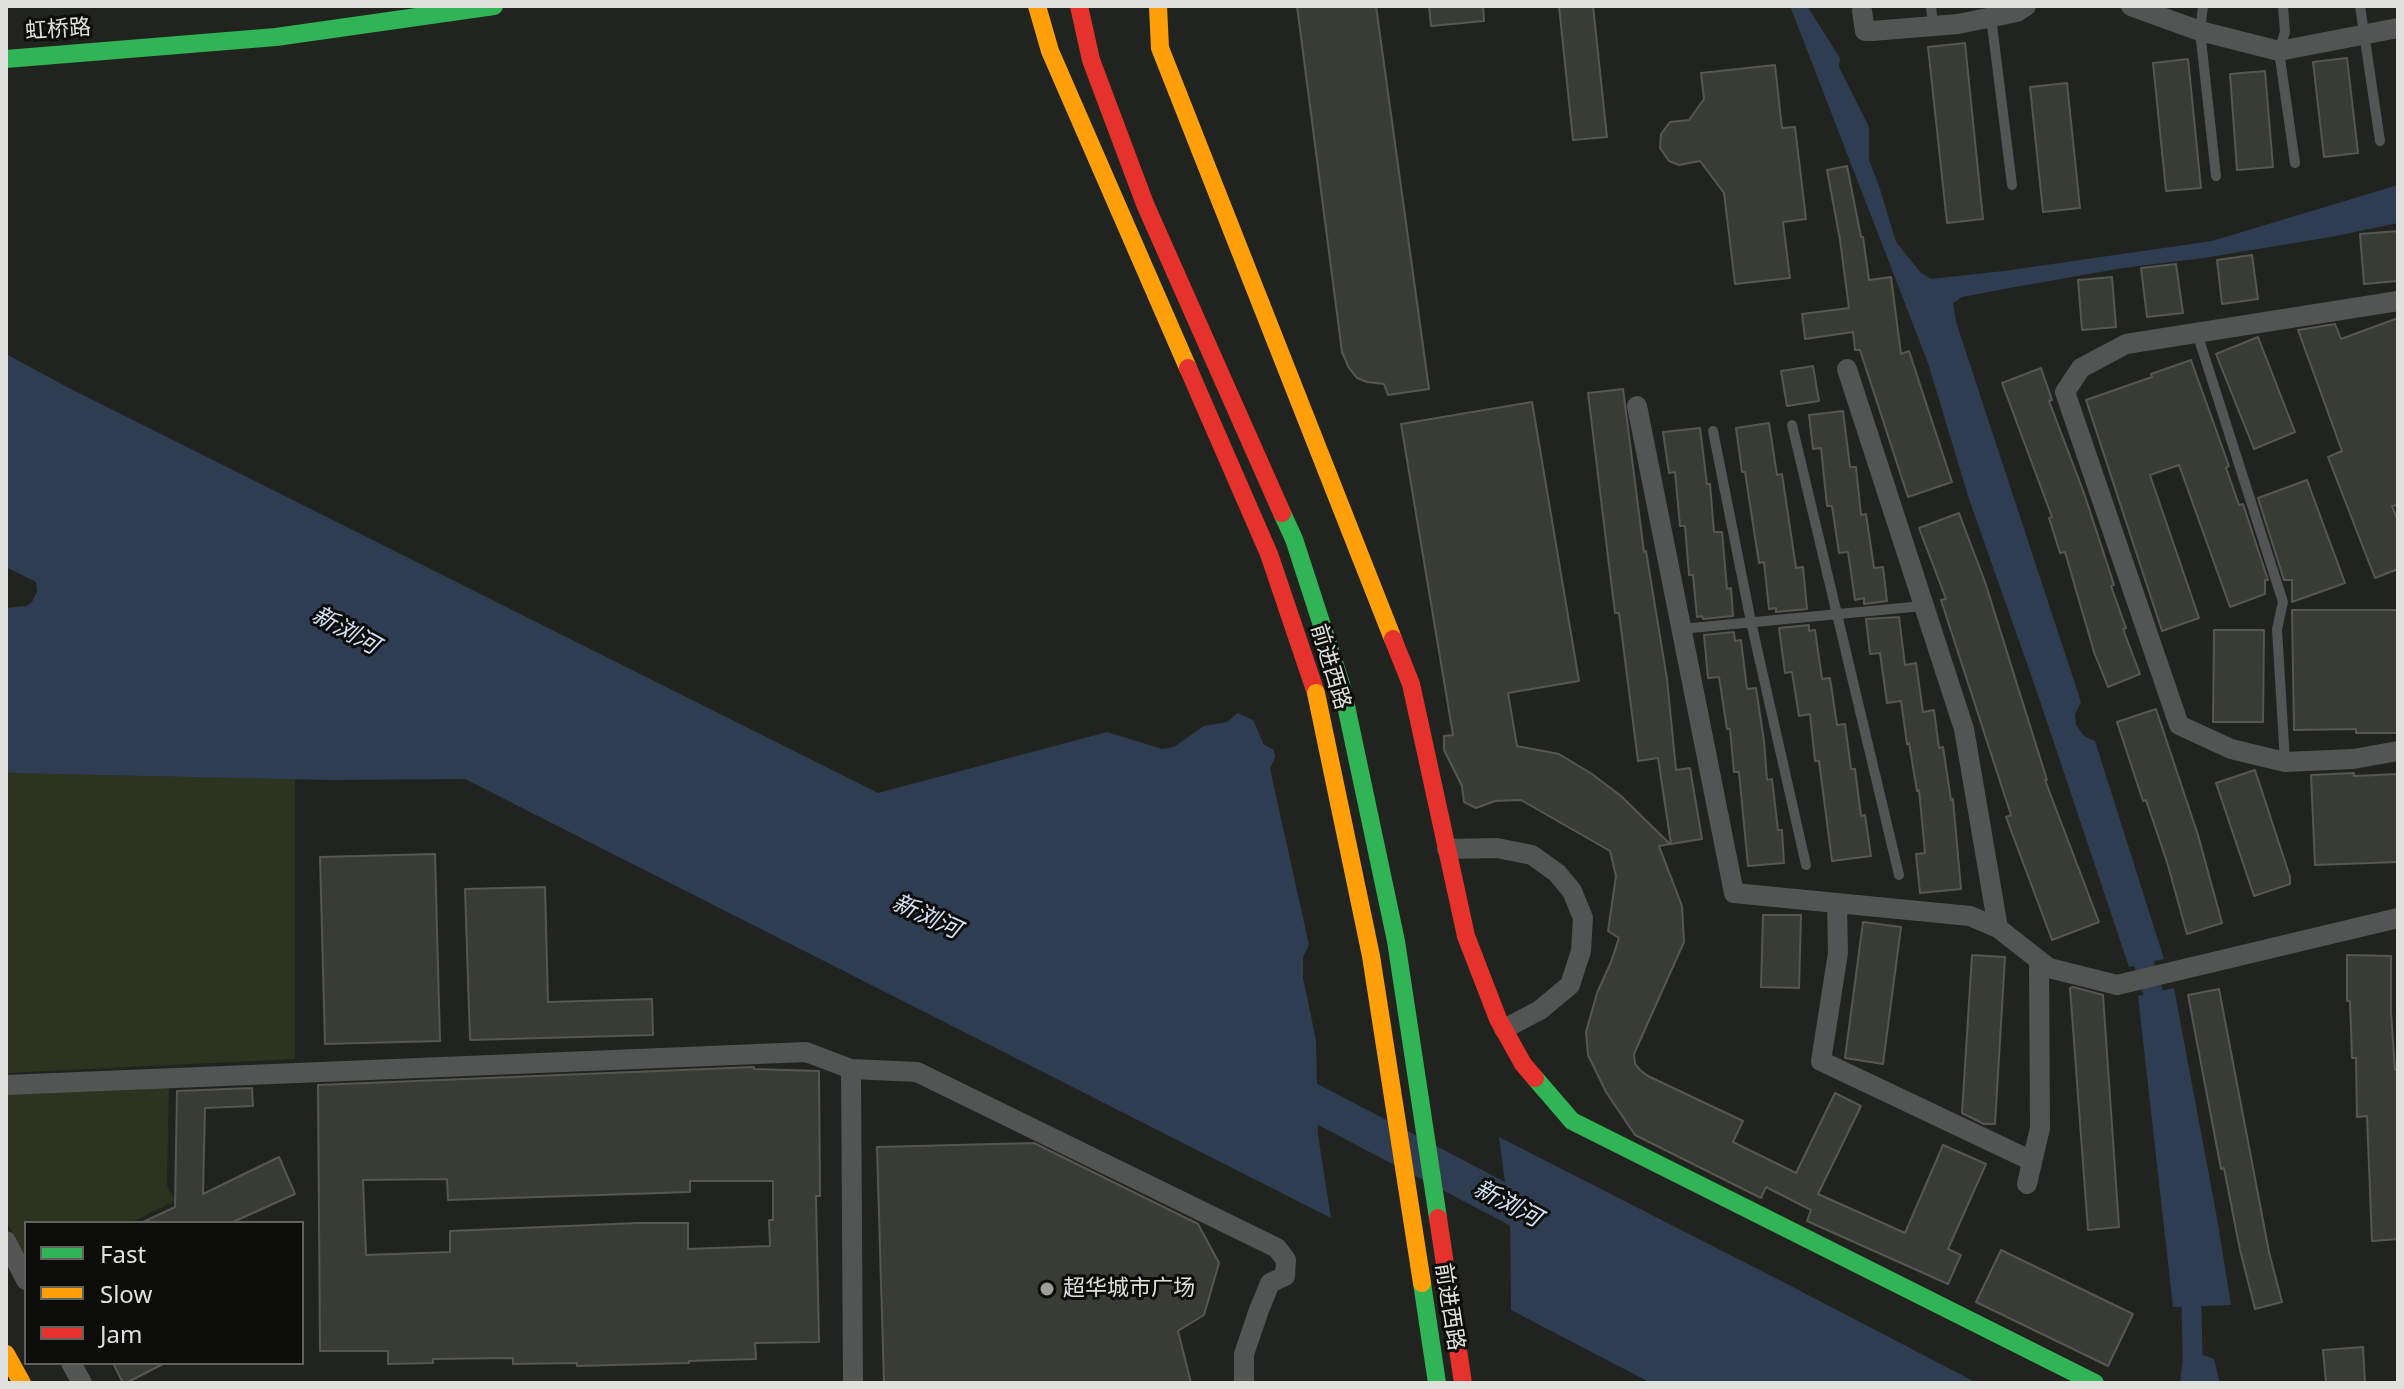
<!DOCTYPE html>
<meta charset="utf-8">
<style>
body{margin:0}
#map{position:relative;width:2404px;height:1389px;overflow:hidden;background:#21231e;font-family:"Noto Sans",sans-serif}
canvas{display:block}
.frame{position:absolute;inset:0;border:8px solid #e0e1dc;pointer-events:none}
.legend{position:absolute;left:24px;top:1221px;width:280px;height:144px;box-sizing:border-box;background:#0c0d0a;border:2px solid #61625e;margin:0;padding:10px 14px;list-style:none;font-size:24px;color:#e0e1dc}
.legend li{display:flex;align-items:center;gap:16px;height:40px}
.legend b{width:40px;border:2px solid #61625e}
</style>
<div id="map">
<canvas width="2404" height="1389"></canvas>
<div class="frame"></div>
<ul class="legend">
<li><b style="height:10px;background:#30b455"></b>Fast</li>
<li><b style="height:10px;background:#ff9f0a"></b>Slow</li>
<li><b style="height:10px;background:#e5322d"></b>Jam</li>
</ul>
</div>
<script>
const c = document.querySelector('canvas').getContext('2d');
c.lineJoin = 'round';
function fillPath(path, color) {
  c.fillStyle = color;
  c.fill(path, 'evenodd');
}
function shape(rows) {
  const path = new Path2D();
  for (const r of rows) {
    path.moveTo(r[0], r[1]);
    for (let i = 2; i < r.length; i += 2) path.lineTo(r[i], r[i + 1]);
  }
  return path;
}
function strokePath(path, color, width, dash) {
  c.strokeStyle = color;
  c.lineWidth = width;
  c.lineCap = dash ? 'butt' : 'round';
  c.setLineDash(dash || []);
  c.stroke(path);
}
function drawText(font, color, halo, rows, align = 'center') {
  c.font = font + ' "Noto Sans","Noto Sans SC",sans-serif';
  c.lineWidth = 6;
  c.setLineDash([]);
  c.textBaseline = 'middle';
  c.strokeStyle = halo;
  c.fillStyle = color;
  for (const [text, x, y, turn = 0] of rows) {
    c.save();
    c.translate(x, y);
    c.rotate((+turn || 0) * Math.PI / 180);
    c.textAlign = isNaN(turn) ? turn : align;
    if (halo) c.strokeText(text, 0, 0);
    c.fillText(text, 0, 0);
    c.restore();
  }
}
fillPath(shape([
 [6,773,295,779,295,1059,6,1073],
 [169,1085,167,1185,175,1201,130,1223,26,1223,26,1259,6,1221,6,1094]
]), '#2c331e');
fillPath(shape([
 [1790,6,1807,6,1840,58,1839,67,1869,127,1869,160,1879,186,1896,242,1921,273,1931,279,2004,271,2212,241,2398,185,2398,223,2331,237,2203,258,2123,268,2015,287,1962,297,1953,303,1956,322,2081,702,2075,714,2076,725,2084,736,2095,741,2164,959,2129,967,2037,692,1969,499,1928,363],
 [6,354,67,387,878,793,1107,732,1162,749,1174,747,1204,726,1227,722,1238,713,1253,720,1264,745,1274,750,1275,757,1270,769,1309,945,1303,957,1303,978,1316,1040,1318,1135,1331,1218,465,779,330,780,6,773,6,608,26,606,32,602,37,592,36,582,6,567],
 [2174,988,2217,1218,2231,1305,2173,1307,2138,996],
 [1499,1137,1787,1284,1977,1383,1651,1383,1511,1310,1510,1220],
 [2203,1355,2214,1359,2220,1383,2180,1383,2183,1358]
]), '#2f3d53');
strokePath(shape([
 [2136,938,2161,1018],
 [2191,1279,2193,1383]
]), '#2f3d53', 20);
strokePath(shape([
 [1273,1081,1550,1226]
]), '#2f3d53', 36);
const building = shape([
 [1297,6,1376,6,1429,389,1388,395,1384,384,1367,382,1357,378,1349,368,1342,352,1297,6],
 [1429,6,1483,6,1484,21,1431,26,1429,6],
 [1559,6,1593,6,1607,137,1573,140,1559,6],
 [1965,43,1983,219,1947,223,1928,47,1965,43],
 [2347,58,2358,153,2324,157,2313,62,2347,58],
 [2188,59,2201,188,2166,191,2153,63,2188,59],
 [1775,65,1782,128,1795,127,1806,219,1783,222,1790,278,1735,284,1724,193,1700,161,1679,165,1669,161,1660,148,1661,134,1670,122,1689,120,1704,99,1701,73,1775,65],
 [2265,71,2273,167,2237,170,2230,74,2265,71],
 [2067,83,2080,208,2043,212,2030,87,2067,83],
 [1847,166,1861,237,1863,237,1869,280,1891,277,1901,354,1909,351,1952,482,1908,497,1860,350,1855,350,1853,332,1805,339,1802,314,1849,308,1840,240,1827,170,1847,166],
 [2398,231,2398,281,2364,284,2360,234,2398,231],
 [2252,255,2258,299,2222,304,2217,260,2252,255],
 [2176,264,2183,313,2147,317,2141,268,2176,264],
 [2112,277,2116,327,2082,330,2078,280,2112,277],
 [2398,318,2398,505,2392,506,2398,521,2398,569,2375,578,2328,457,2342,451,2298,330,2335,324,2341,339,2398,318],
 [2258,337,2295,432,2254,449,2216,354,2258,337],
 [2191,360,2229,466,2226,468,2239,505,2243,504,2268,580,2265,580,2265,594,2230,607,2179,465,2150,475,2199,618,2162,631,2086,400,2152,377,2151,374,2191,360],
 [1813,366,1819,401,1787,406,1781,371,1813,366],
 [2041,368,2052,400,2049,401,2084,493,2103,551,2114,585,2111,586,2126,628,2123,629,2140,674,2108,687,2094,652,2065,552,2060,553,2049,518,2052,517,2002,383,2041,368],
 [1623,389,1644,552,1646,551,1667,679,1676,770,1690,768,1702,839,1671,844,1658,758,1638,761,1619,613,1615,613,1608,557,1588,393,1623,389],
 [1532,402,1579,681,1508,693,1517,746,1559,754,1592,774,1621,796,1670,844,1659,846,1682,906,1684,942,1634,1054,1635,1064,1640,1070,1648,1076,1743,1121,1733,1142,1796,1173,1835,1093,1861,1106,1818,1194,1905,1233,1943,1145,1986,1164,1948,1249,1961,1255,1948,1284,1807,1221,1811,1210,1766,1187,1761,1198,1635,1135,1606,1092,1588,1055,1586,1032,1597,993,1611,962,1619,938,1608,931,1616,876,1610,851,1521,800,1495,801,1476,808,1464,802,1462,786,1444,750,1444,736,1453,735,1401,424,1532,402],
 [1843,411,1850,467,1856,467,1861,515,1866,514,1874,568,1883,567,1887,601,1864,604,1864,598,1855,600,1848,552,1839,553,1832,506,1827,506,1821,448,1813,449,1809,415,1843,411],
 [1769,423,1777,475,1782,474,1796,568,1803,567,1807,609,1776,612,1776,608,1769,609,1764,562,1759,563,1745,472,1742,472,1736,428,1769,423],
 [1700,428,1707,484,1710,484,1714,532,1722,532,1727,589,1731,588,1733,616,1703,619,1702,616,1697,617,1693,575,1689,575,1685,526,1680,526,1675,472,1669,473,1663,432,1700,428],
 [2307,480,2345,583,2292,602,2292,580,2284,580,2258,498,2307,480],
 [1959,513,1985,582,2047,780,2045,780,2099,922,2052,940,2006,817,2011,815,1941,600,1946,599,1919,528,1959,513],
 [2292,610,2398,610,2398,733,2356,733,2356,729,2294,730,2292,610],
 [1899,617,1905,665,1916,663,1923,712,1934,710,1939,748,1943,747,1951,800,1953,799,1961,889,1920,893,1916,854,1925,853,1919,790,1917,791,1909,743,1907,744,1901,701,1887,703,1880,653,1870,654,1866,619,1899,617],
 [1809,625,1809,631,1815,630,1822,679,1830,678,1837,725,1845,724,1851,769,1855,769,1861,816,1865,815,1871,856,1832,861,1819,761,1815,761,1810,714,1799,716,1792,672,1785,673,1779,628,1809,625],
 [2214,630,2264,630,2263,722,2213,722,2214,630],
 [1734,632,1735,641,1741,640,1747,689,1756,688,1764,741,1767,780,1772,779,1778,830,1782,830,1784,863,1748,866,1739,772,1734,772,1730,729,1727,729,1719,677,1708,678,1704,635,1734,632],
 [2156,709,2198,835,2222,923,2187,934,2167,862,2146,800,2143,801,2117,722,2156,709],
 [2255,770,2290,877,2290,884,2254,896,2216,783,2255,770],
 [2354,773,2354,776,2398,774,2398,862,2315,865,2311,775,2354,773],
 [435,854,440,1041,325,1044,320,857,435,854],
 [545,887,548,1002,652,999,653,1035,470,1040,465,889,545,887],
 [1763,915,1801,915,1799,988,1761,987,1763,915],
 [1863,922,1901,927,1883,1064,1845,1058,1863,922],
 [1972,955,2005,957,1995,1124,1984,1124,1962,1113,1972,955],
 [2347,955,2391,956,2391,1012,2395,1070,2397,1070,2398,1239,2372,1241,2367,1116,2357,1117,2356,1058,2352,1058,2350,1001,2347,1001,2347,955],
 [2073,987,2103,995,2119,1227,2088,1230,2070,988,2073,987],
 [2219,989,2269,1252,2282,1302,2255,1309,2240,1250,2224,1168,2221,1169,2188,995,2219,989],
 [754,1067,754,1069,819,1071,820,1196,816,1196,819,1342,755,1343,756,1359,689,1361,689,1363,577,1366,577,1363,513,1364,513,1358,433,1359,433,1363,388,1364,388,1351,320,1351,318,1085,754,1067],
 [447,1179,448,1200,690,1192,690,1181,773,1181,773,1220,769,1220,770,1246,688,1249,688,1223,637,1223,450,1231,450,1252,366,1255,363,1180,447,1179],
 [252,1088,253,1106,205,1108,203,1194,279,1157,295,1194,231,1223,141,1223,175,1207,177,1091,252,1088],
 [1034,1143,1198,1224,1219,1263,1204,1315,1178,1331,1191,1383,884,1383,877,1147,1034,1143],
 [2001,1250,2133,1314,2108,1366,1976,1302,2001,1250],
 [2363,1347,2365,1383,2326,1383,2323,1350,2363,1347],
 [113,1363,165,1363,126,1383,123,1383,113,1363]
]);
fillPath(building, '#393c34');
strokePath(building, '#565753', 2);
strokePath(shape([
 [1931,6,1933,26],
 [2203,6,2200,31,2216,176],
 [2283,6,2285,32,2279,51,2295,163],
 [2360,6,2380,141],
 [1991,17,2012,185],
 [2197,333,2283,602,2277,629,2285,762],
 [1792,425,1899,875],
 [1713,431,1751,622,1806,865],
 [1681,629,1923,606]
]), '#535454', 10);
strokePath(shape([
 [2131,6,2200,31,2279,51,2398,28],
 [1862,11,1865,31,1872,31,1958,24,2017,12,2026,6],
 [2398,301,2126,344,2081,368,2065,392,2179,725,2231,749,2285,762,2353,759,2398,751],
 [1847,369,1964,729,1998,928],
 [1637,406,1734,893,1970,916,1998,928,2049,968,2117,985,2398,918],
 [1447,849,1497,848,1532,855,1557,873,1572,891,1583,918,1581,951,1570,985,1540,1010,1504,1029],
 [1837,903,1838,953,1821,1061,2032,1161],
 [6,1085,806,1052,851,1069],
 [2027,1184,2040,1128,2039,961],
 [6,1241,26,1280],
 [71,1363,82,1383],
 [853,1383,851,1069,917,1072,1277,1248,1286,1260,1285,1276,1270,1283,1259,1310,1244,1354,1244,1383]
]), '#535454', 20);
strokePath(shape([
 [6,59,276,37,494,6],
 [1282,513,1294,539,1342,687,1396,941,1438,1218],
 [1535,1078,1572,1121,2095,1383]
]), '#30b455', 18);
strokePath(shape([
 [1037,6,1050,51,1188,368],
 [1158,6,1160,48,1393,639],
 [6,1354,22,1383]
]), '#ff9f0a', 18);
strokePath(shape([
 [1079,6,1091,60,1145,204,1282,513],
 [1188,368,1269,554,1316,693],
 [1393,639,1411,684,1466,936,1498,1019,1523,1064,1535,1078],
 [1438,1218,1463,1383]
]), '#e5322d', 18);
strokePath(shape([
 [1422,1283,1437,1383]
]), '#30b455', 18);
strokePath(shape([
 [1316,693,1371,956,1422,1283]
]), '#ff9f0a', 18);
for (const [x, y, r, color] of [
 [1047,1289,8,"#9d9e9a"]
]) {
  const dot = new Path2D();
  dot.arc(x, y, r, 0, 2 * Math.PI);
  c.fillStyle = color;
  c.fill(dot);
  strokePath(dot, '#0c0d0a', 3);
}
drawText('22px', '#e0e1dc', '#0c0d0a', [
 ["虹桥路",58,30,-4],
 ["前进西路",1330,667,73],
 ["前进西路",1449,1307,81]
]);
drawText('22px', '#e0e1dc', '#0c0d0a', [
 ["超华城市广场",1063,1289]
], 'left');
drawText('italic 24px', '#d4e1f5', '#0c0d0a', [
 ["新浏河",345,631,29],
 ["新浏河",926,917,25],
 ["新浏河",1507,1204,28]
]);
</script>
